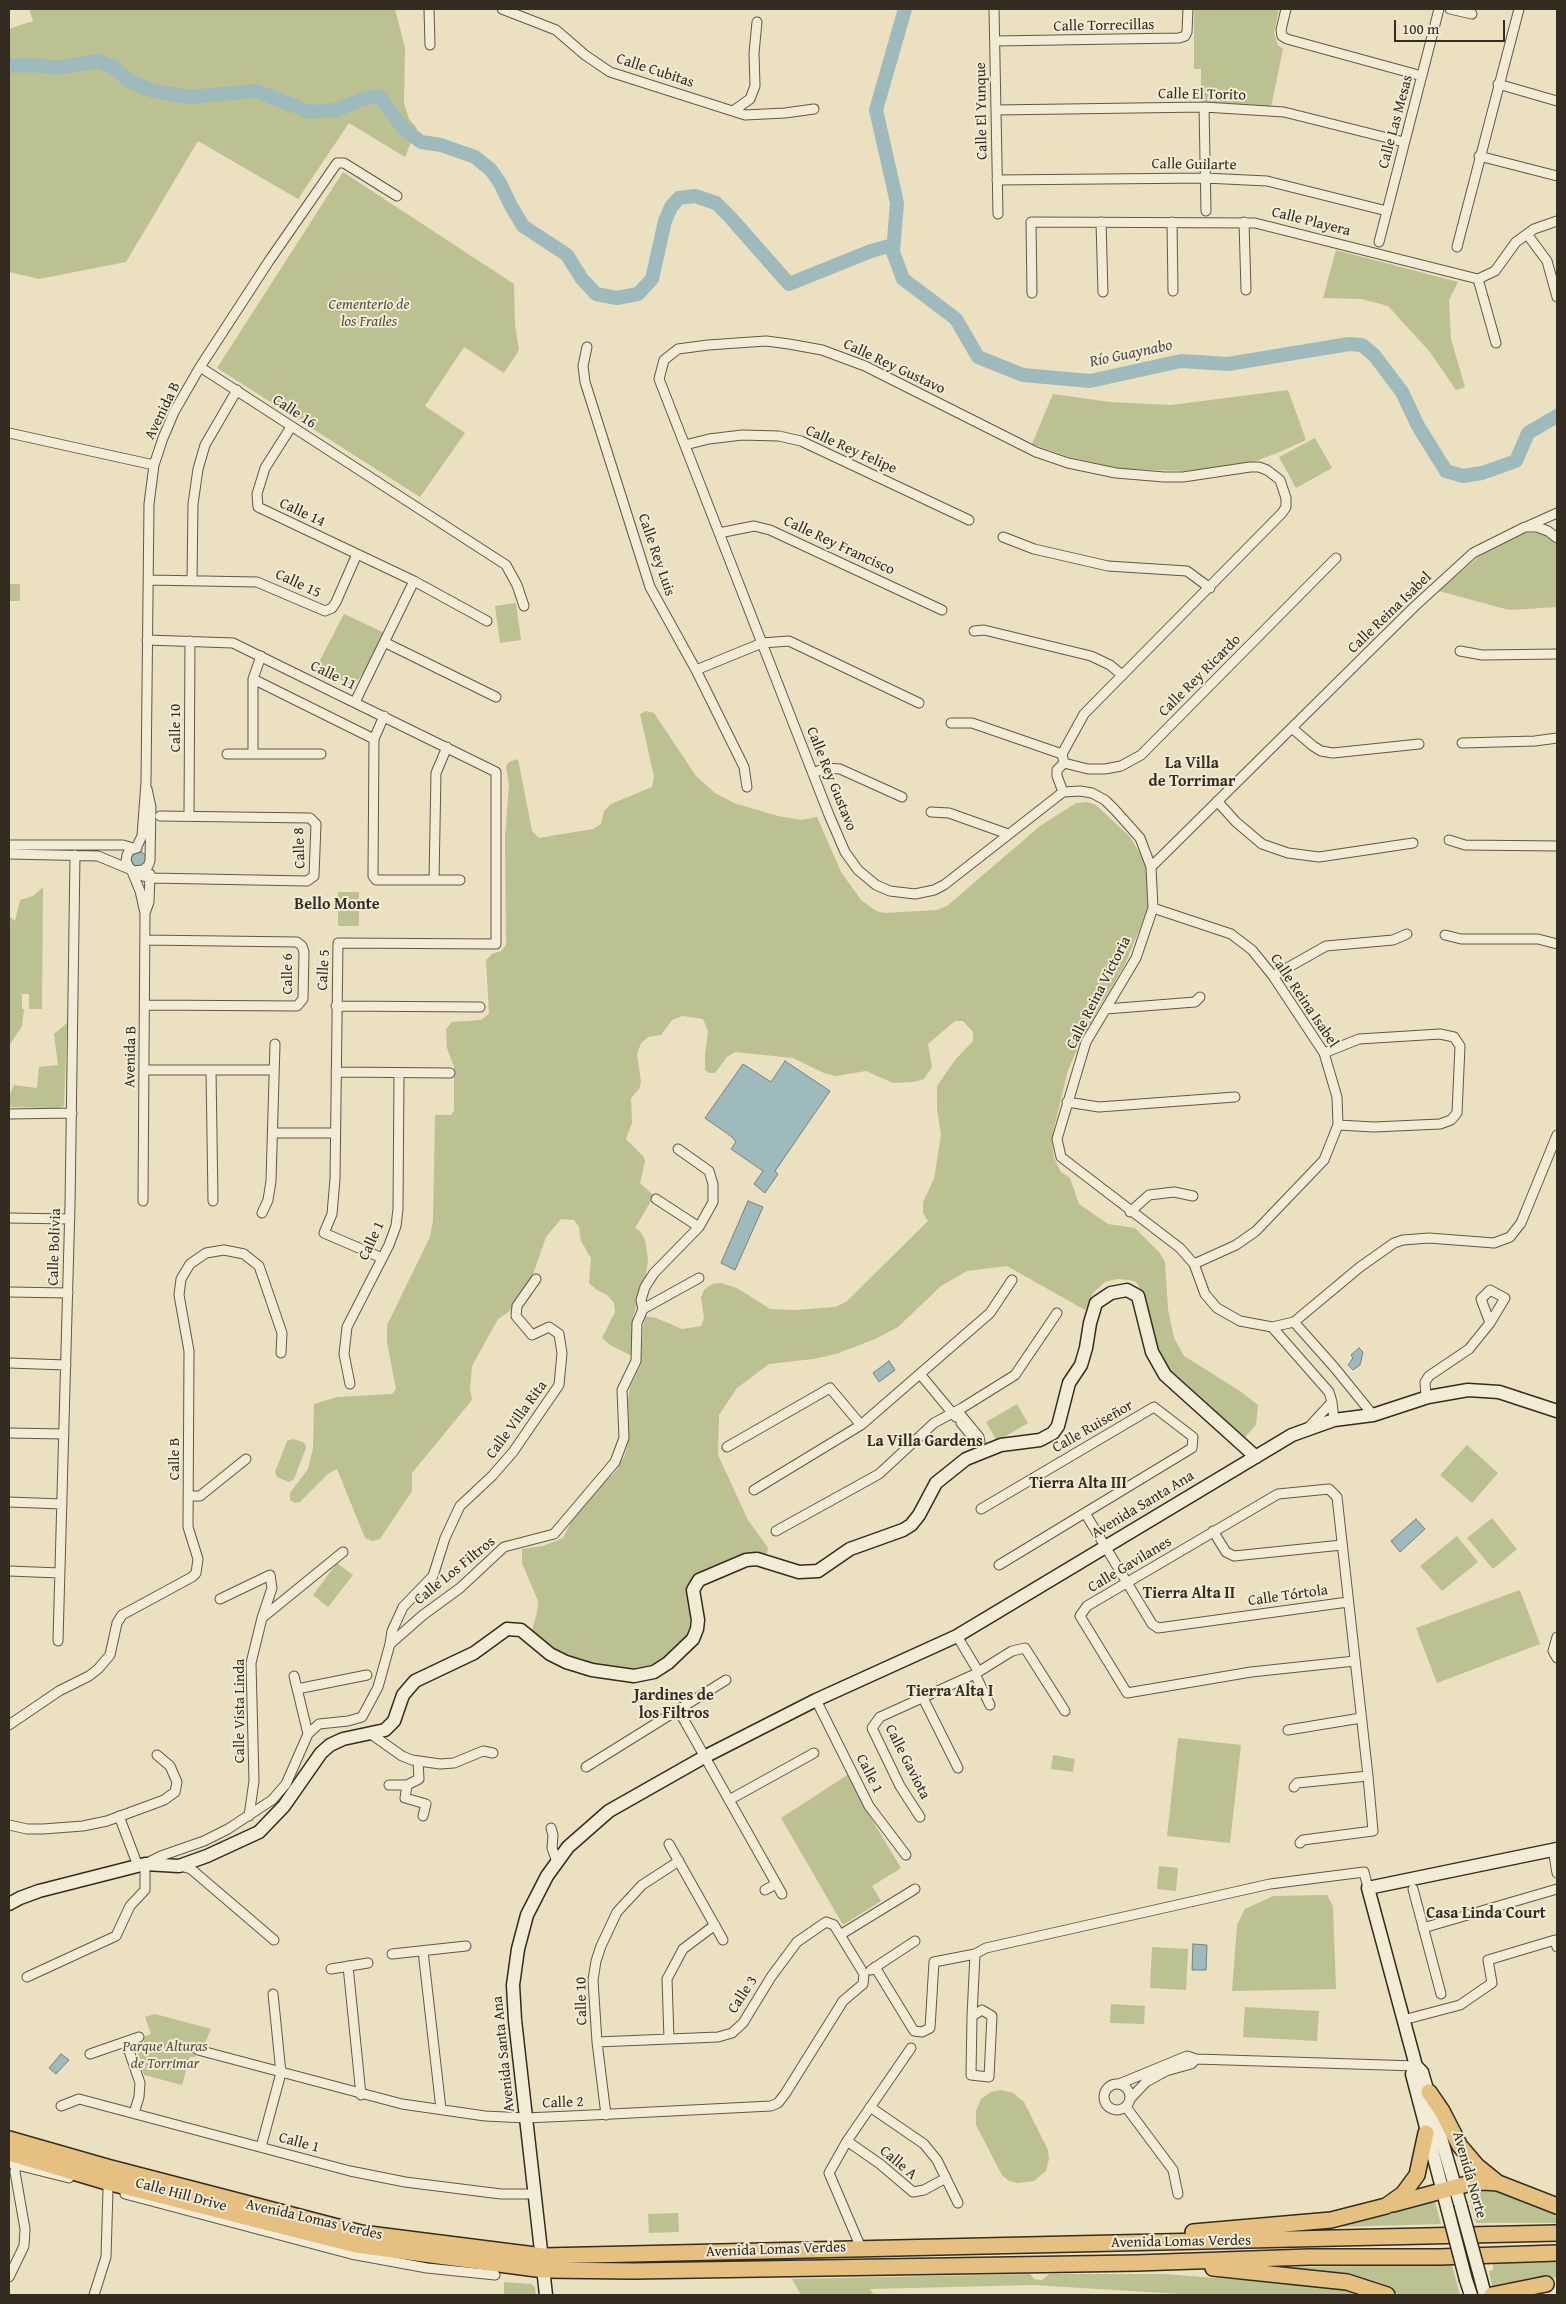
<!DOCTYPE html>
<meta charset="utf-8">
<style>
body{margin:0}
#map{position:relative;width:1566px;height:2304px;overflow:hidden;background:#ebe0bf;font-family:"Gentium Book Plus",serif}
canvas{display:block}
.frame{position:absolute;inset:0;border:10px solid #342b21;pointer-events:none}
.scale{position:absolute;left:1394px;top:20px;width:111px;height:22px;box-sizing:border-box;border:2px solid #342b21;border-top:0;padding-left:6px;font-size:15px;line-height:18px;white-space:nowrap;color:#342b21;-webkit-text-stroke:4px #f2ebd5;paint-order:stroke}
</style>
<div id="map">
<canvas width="1566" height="2304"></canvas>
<div class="frame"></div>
<div class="scale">100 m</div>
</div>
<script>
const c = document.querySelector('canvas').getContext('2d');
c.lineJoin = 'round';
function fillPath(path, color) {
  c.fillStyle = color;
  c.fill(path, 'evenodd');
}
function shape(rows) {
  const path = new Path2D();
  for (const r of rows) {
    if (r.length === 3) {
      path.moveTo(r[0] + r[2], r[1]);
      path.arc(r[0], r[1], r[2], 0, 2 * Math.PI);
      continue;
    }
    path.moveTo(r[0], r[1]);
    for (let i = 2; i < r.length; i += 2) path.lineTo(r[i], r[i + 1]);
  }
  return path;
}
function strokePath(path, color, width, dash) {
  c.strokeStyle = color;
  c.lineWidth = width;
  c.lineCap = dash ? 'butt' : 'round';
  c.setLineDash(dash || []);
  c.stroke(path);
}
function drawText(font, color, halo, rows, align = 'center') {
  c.font = font + ' "Gentium Book Plus",serif';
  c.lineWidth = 4;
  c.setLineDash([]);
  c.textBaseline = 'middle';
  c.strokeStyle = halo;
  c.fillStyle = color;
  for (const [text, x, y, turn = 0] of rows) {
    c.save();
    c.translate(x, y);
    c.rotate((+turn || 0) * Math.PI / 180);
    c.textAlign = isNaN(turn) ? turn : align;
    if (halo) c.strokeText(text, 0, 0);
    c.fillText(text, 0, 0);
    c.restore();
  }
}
fillPath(shape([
 [29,9,395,9,405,48,404,103,409,119,417,128,405,157,349,123,298,199,198,141,126,262,39,279,9,272,9,29,33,21],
 [1194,9,1279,9,1274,33,1278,45,1283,49,1271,107,1201,103,1201,69,1194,69],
 [343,172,514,284,515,325,519,350,504,373,464,347,425,406,465,433,420,497,217,368],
 [1336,250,1458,282,1449,300,1451,339,1465,387,1456,390,1430,352,1388,306,1362,299,1323,298],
 [1288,390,1306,440,1282,451,1248,464,1184,471,1122,469,1069,457,1032,444,1053,394,1110,402,1171,405],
 [1315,438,1332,468,1296,488,1279,457],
 [1522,533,1538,533,1547,535,1555,541,1557,546,1557,607,1509,610,1439,591,1478,557],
 [9,584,20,584,20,601,9,601],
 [516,603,521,640,500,643,495,606],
 [344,614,389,635,354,686,316,668],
 [646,711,654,713,696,776,715,793,734,803,778,816,801,820,817,817,841,872,861,900,876,911,885,913,937,910,947,906,1040,826,1076,803,1087,802,1096,805,1130,837,1145,862,1150,898,1148,909,1125,964,1084,1034,1068,1070,1053,1132,1052,1143,1054,1158,1061,1172,1070,1178,1079,1204,1108,1224,1135,1228,1159,1252,1165,1262,1168,1309,1174,1338,1184,1356,1240,1391,1258,1405,1256,1425,1245,1437,1166,1368,1160,1355,1141,1290,1136,1282,1130,1280,1117,1279,1105,1282,1093,1293,1085,1310,1007,1266,967,1271,941,1286,898,1327,875,1339,836,1354,813,1359,769,1364,737,1388,719,1415,718,1455,748,1520,768,1548,767,1553,704,1571,691,1608,689,1631,685,1641,653,1668,642,1671,587,1664,555,1651,542,1642,532,1630,537,1613,538,1601,522,1563,522,1549,543,1546,563,1538,572,1520,594,1492,616,1471,624,1457,628,1444,628,1400,630,1387,641,1365,643,1328,645,1316,656,1318,682,1329,701,1326,704,1318,701,1297,704,1290,712,1284,721,1283,737,1288,770,1309,794,1310,835,1307,846,1302,928,1221,923,1213,923,1202,934,1179,941,1135,937,1109,937,1086,955,1060,973,1041,973,1032,963,1021,955,1021,928,1044,932,1067,924,1079,913,1082,893,1083,866,1071,836,1076,824,1073,793,1058,735,1052,727,1057,715,1073,709,1073,705,1070,705,1055,708,1031,703,1019,682,1016,672,1020,661,1035,648,1037,641,1043,637,1054,641,1082,639,1089,631,1098,632,1123,626,1139,643,1156,645,1161,640,1183,654,1196,635,1228,640,1231,645,1240,648,1259,646,1277,633,1316,632,1356,610,1345,602,1338,615,1312,614,1303,607,1295,597,1290,589,1283,591,1258,581,1241,579,1227,574,1220,561,1219,546,1237,533,1274,519,1300,507,1313,498,1319,472,1366,470,1389,472,1400,412,1473,412,1491,380,1539,372,1541,365,1538,337,1469,328,1474,300,1502,295,1503,290,1500,290,1493,308,1469,313,1448,314,1404,337,1397,392,1394,396,1389,387,1342,387,1325,430,1237,433,1221,435,1115,451,1115,454,1111,454,1067,447,1048,446,1029,452,1022,481,1020,489,1014,486,960,492,954,501,951,506,945,505,837,509,785,506,766,509,762,518,759,532,831,539,838,593,829,601,824,604,811,611,804,652,787,654,777,640,714],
 [43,887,42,1009,29,1009,29,994,22,994,22,1009,24,1009,22,1026,9,1046,9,916,15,921,20,900,33,896],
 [338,892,359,892,359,926,338,926],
 [67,1023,64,1106,59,1108,9,1107,9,1096,14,1085,37,1088,39,1067,58,1065,54,1034],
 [1017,1404,1028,1423,997,1441,986,1422],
 [293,1439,305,1443,306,1448,294,1479,289,1482,277,1477,275,1472,287,1441],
 [1467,1445,1498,1473,1472,1503,1440,1475],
 [1492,1518,1517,1549,1493,1569,1467,1538],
 [1457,1536,1478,1562,1442,1591,1420,1566],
 [337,1563,353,1575,328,1607,313,1595],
 [1520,1590,1540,1644,1437,1683,1416,1628],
 [1178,1738,1241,1745,1230,1843,1167,1836],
 [1053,1755,1075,1759,1073,1772,1051,1769],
 [849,1774,865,1808,901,1868,872,1886,881,1901,843,1925,781,1818],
 [1159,1866,1178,1868,1176,1891,1157,1889],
 [1327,1895,1333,1906,1336,1989,1232,1991,1237,1925,1245,1909,1273,1896],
 [1152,1947,1188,1949,1186,1990,1150,1988],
 [1111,2004,1145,2006,1144,2024,1110,2023],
 [1245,2007,1319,2011,1317,2041,1243,2037],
 [155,2014,211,2029,204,2045,197,2045,195,2057,190,2057,182,2085,144,2075,136,2047,144,2043,143,2037,151,2034,145,2017],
 [1001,2090,1013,2093,1024,2102,1048,2150,1049,2159,1046,2171,1034,2181,1018,2183,1009,2181,1002,2175,976,2125,976,2111,981,2099,991,2092],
 [1467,2189,1492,2189,1557,2211,1557,2223,1476,2223],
 [1434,2198,1441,2224,1300,2228],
 [678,2213,679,2232,649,2233,648,2214],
 [1557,2262,1557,2277,1520,2283,1493,2290,1489,2271,1493,2270,1493,2263],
 [1452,2265,1460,2295,1402,2295,1361,2281,1277,2267],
 [1030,2274,1034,2279,1042,2280,1049,2274,1164,2274,1334,2287,1365,2295,1195,2295,1033,2285,870,2289,874,2295,801,2295,792,2279],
 [504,2282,531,2284,535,2287,536,2295,504,2295]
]), '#bbc190');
const water = shape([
 [138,859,8],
 [785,1061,830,1091,775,1171,778,1174,765,1193,754,1184,763,1171,731,1149,736,1142,732,1137,705,1118,743,1064,771,1082,785,1061],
 [748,1201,763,1207,735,1270,721,1263,748,1201],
 [1359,1348,1363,1352,1360,1365,1353,1370,1348,1365,1353,1358,1351,1355,1359,1348],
 [889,1361,895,1370,879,1382,873,1373,889,1361],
 [1416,1519,1425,1529,1400,1552,1391,1541,1416,1519],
 [1193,1944,1207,1945,1206,1970,1192,1970,1193,1944],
 [61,2054,69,2060,56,2074,49,2068,61,2054]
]);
fillPath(water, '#9ebabd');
strokePath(water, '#74817f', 1);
strokePath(shape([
 [905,9,876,110,897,203,893,252,903,279,956,319,978,357,1023,375,1090,381,1181,361,1228,364,1349,344,1362,345,1374,355,1402,392,1418,426,1446,471,1463,476,1482,473,1516,461,1528,433,1557,416],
 [9,66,31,65,59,68,98,61,113,67,131,82,153,91,189,97,256,91,310,112,336,110,363,99,379,96,404,129,421,142,441,145,475,157,491,170,500,183,511,206,523,226,567,255,582,279,596,294,617,298,638,294,652,279,665,221,671,207,679,198,695,196,716,203,730,217,789,284,871,251,893,245]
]), '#9ebabd', 14);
const street = shape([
 [429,9,430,45],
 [502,9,556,30,585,55,610,72,745,115,785,113,814,109],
 [994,9,998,214],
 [1286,9,1281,30,1282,36,1287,39,1422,76],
 [1450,9,1472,14],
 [995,41,1179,38,1185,36,1187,32,1188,9],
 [1498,84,1557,101],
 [1204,107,1206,211],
 [996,110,1204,107,1284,112,1404,142],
 [733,111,750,99,755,86,754,53,757,22],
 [1479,156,1557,176],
 [997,180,1205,178,1267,181,1387,211],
 [1101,222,1103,292],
 [1172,222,1173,291],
 [1244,222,1246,290],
 [1527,234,1547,261,1557,297],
 [1379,242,1439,9],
 [1457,247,1519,9],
 [1478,279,1496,343],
 [1032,293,1031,222,1255,223,1478,279,1495,271,1516,242,1534,229,1557,221],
 [587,347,583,366,585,382,650,587,696,670,744,767,747,787],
 [200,367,506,565,517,585,524,606],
 [291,427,265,468,257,494,258,507,414,581,487,621],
 [9,433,154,465],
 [685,445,709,439,742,435,779,436,801,441,969,520],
 [1528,526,1557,513],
 [719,533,754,526,770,530,942,610],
 [1003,537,1034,549,1108,566,1187,571,1210,588],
 [1557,538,1548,531,1537,527,1525,527,1473,553,1414,607,1151,867,1153,908,1136,958,1086,1042,1057,1139,1061,1157,1180,1248,1194,1264,1205,1294,1217,1308,1240,1321,1272,1327,1294,1322,1360,1267,1394,1243,1403,1240,1429,1238,1494,1243,1510,1237,1521,1223,1557,1135],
 [148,580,257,582,325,611,332,608,336,602,357,554],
 [192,580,193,504,198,469,205,445,237,390],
 [974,631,984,630,1091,656,1110,665,1122,675],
 [147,640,233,643,496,772,496,944,338,943,335,1179,332,1214,324,1233,382,1258],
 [386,643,496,697],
 [1460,651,1482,655,1557,654],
 [696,670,762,643,789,641,919,703],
 [253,679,374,739],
 [355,702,414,581],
 [384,716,374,739,373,876,376,880,460,880],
 [951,723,972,723,1062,754],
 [1292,728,1313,746,1321,751,1333,753,1419,744],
 [1462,743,1535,741,1557,738],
 [227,754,321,754],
 [253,754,253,679,261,656],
 [1064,763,1088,769,1105,769,1121,766,1141,755,1336,558],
 [813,773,826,768,840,769,902,797],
 [1063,792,1057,776,1057,770,1064,763,1062,754,1084,714,1282,513,1286,507,1286,498,1280,480,1267,470,1259,467,1250,467,1183,477,1164,477,1116,473,1068,463,1036,452,865,366,822,350,789,344,766,341,708,345,678,349,664,360,659,379,829,815,845,852,858,870,876,885,890,891,915,894,934,890,944,885,1063,792,1080,791,1092,793,1105,800,1115,810,1140,838,1151,867],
 [1217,801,1236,822,1262,844,1288,853,1319,857,1413,843],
 [931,812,949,813,1008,834],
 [189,815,190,641],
 [1449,840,1465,845,1557,846],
 [9,845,123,845,133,848],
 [136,848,142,836,146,782,149,504,154,465,163,438,174,412,200,367,269,261,337,163,344,163,397,196],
 [9,854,98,856,134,871,143,870,148,866,150,861,151,807,147,789],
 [129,867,126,861,127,855,130,850,137,848],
 [131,869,140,891,145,913,143,1201],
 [137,871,143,876,150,878,307,881,314,876,316,824,310,818,160,816],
 [434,880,436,773,447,747],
 [1153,908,1231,934,1252,950,1273,976,1324,1053,1337,1097,1338,1125,1324,1160,1256,1231,1236,1245,1194,1264],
 [145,913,149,902,150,874],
 [1445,935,1461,939,1538,939,1557,944],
 [1273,976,1326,946,1393,940,1407,934],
 [145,1005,297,1006,303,999,304,952,302,946,297,942,145,940],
 [336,1006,480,1007],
 [1106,1009,1195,1002,1200,997],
 [1324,1053,1359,1039,1440,1034,1454,1037,1460,1046,1457,1113,1451,1120,1440,1124,1374,1127,1338,1125],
 [145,1070,274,1070],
 [211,1070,213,1201],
 [336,1072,450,1073],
 [1067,1102,1099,1107,1235,1097],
 [9,1114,72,1113],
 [273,1133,335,1133],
 [656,1199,699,1227],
 [1130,1212,1149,1195,1174,1192,1193,1196],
 [262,1213,268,1200,271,1181,275,1044],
 [9,1218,70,1219],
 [9,1292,68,1293],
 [643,1309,699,1278],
 [1294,1322,1334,1367,1373,1415],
 [1272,1327,1329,1392,1332,1402,1334,1420],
 [9,1363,66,1365],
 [920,1374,954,1415],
 [350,1384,344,1354,347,1327,389,1245,396,1226,398,1209,399,1073],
 [1426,1397,1425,1382,1429,1376,1469,1349,1490,1323,1505,1298,1490,1290,1481,1299,1490,1323],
 [956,1417,954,1415,960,1414,979,1437,980,1442,975,1440,961,1423],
 [1307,1429,1332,1402],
 [9,1433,64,1434],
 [727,1447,830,1388,861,1425],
 [754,1490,861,1425,990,1313,1012,1280],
 [188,1496,200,1496,246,1459],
 [9,1502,62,1504],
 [981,1509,1154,1407,1193,1437,1192,1448,999,1565],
 [1085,1513,1152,1624,1158,1628,1348,1602],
 [776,1531,879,1474,934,1423,962,1408,1015,1375,1057,1313],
 [1213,1531,1226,1552,1234,1556,1342,1545],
 [9,1571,60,1573],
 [220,1599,270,1575,272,1588,262,1618,251,1663,254,1781,249,1816],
 [262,1618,343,1552],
 [957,1636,978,1671],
 [1557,1637,1553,1651,1557,1658],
 [58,1641,70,1205,75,855],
 [390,1644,392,1631,403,1607,433,1576,445,1538,460,1506,492,1476,513,1452,559,1385,562,1353,559,1334,549,1327,532,1335,516,1316,517,1306,536,1279],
 [975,1674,990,1705],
 [294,1676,308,1734],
 [297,1689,367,1675],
 [923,1698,958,1768],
 [816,1700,869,1806,906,1855],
 [679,1711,782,1894],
 [9,1725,59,1691,89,1676,98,1669,110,1655,117,1623,122,1615,192,1577,196,1573,198,1559,188,1527,189,1351,179,1295,181,1279,190,1264,206,1253,224,1250,244,1254,259,1266,282,1333,281,1353],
 [1288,1730,1361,1718],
 [371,1734,402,1756,412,1760,440,1764,454,1763,483,1751,493,1753],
 [418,1761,419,1779,407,1785,405,1798,426,1804,423,1816],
 [586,1767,726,1680],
 [389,1785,407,1785],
 [1294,1787,1297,1783,1368,1776],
 [729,1800,814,1753],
 [119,1816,138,1866],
 [920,1817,900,1786,872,1728,880,1717,975,1674,1012,1651,1025,1648,1065,1711],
 [9,1825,27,1829,43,1829,83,1826,107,1821,164,1800,175,1792,177,1782,170,1766,157,1755],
 [551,1828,553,1835,552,1848,557,1862],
 [1300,1843,1303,1840,1373,1831,1368,1776,1337,1497,1329,1489,1278,1494,1087,1606,1080,1616,1127,1693,1251,1672,1355,1661],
 [669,1844,723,1940],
 [1553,1849,1557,1873],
 [180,1866,191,1869,274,1940],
 [1413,1889,1441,1994],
 [765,1890,776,1884],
 [1423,1928,1557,1889],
 [840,1935,915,1889],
 [423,1951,441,2109],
 [392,1954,466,1946],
 [348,1966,361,2095],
 [875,1967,914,2031,922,2032,930,2028,934,1962,975,1954],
 [331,1969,368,1963],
 [871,1970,915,1941],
 [27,1977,116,1936,130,1906,145,1890,145,1864,161,1856,204,1841,228,1829,272,1800,286,1784,308,1734,319,1724,348,1721,362,1717,378,1687,390,1644,423,1615,460,1588,504,1547,554,1534,615,1462,624,1438,622,1390,636,1361,637,1323,643,1309,641,1300,645,1287,654,1273,699,1227,713,1202,713,1184,709,1171,678,1149],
 [982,2010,992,2016,989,2077,971,2075,972,2016,982,2010],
 [972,2016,975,1954,986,1948,1270,1884,1364,1872,1368,1888],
 [1403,2020,1460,2005,1492,1983,1488,1960,1555,1940,1557,1947],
 [669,2039,667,1979,683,1949,715,1925],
 [126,2042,140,2083,139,2097,134,2113],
 [597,2042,718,2037,732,2033,743,2023,771,1977,797,1942,826,1922,834,1925,864,1974],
 [198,2050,402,2104,485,2116,526,2118,592,2115,771,2106,778,2103,785,2094,843,2001,863,1984,864,1974],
 [90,2054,139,2037],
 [1117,2097,13],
 [1119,2084,1187,2056,1196,2059,1416,2066],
 [1130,2099,1146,2082,1166,2071,1191,2064,1196,2059],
 [61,2106,79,2099,350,2171,405,2182,501,2194,535,2194],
 [870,2107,924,2144,937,2160,958,2203],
 [1126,2107,1173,2170,1178,2194],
 [606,2115,597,2042,593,1980,596,1961,601,1946,617,1912,642,1885,679,1861],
 [847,2141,880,2164,913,2192,924,2190,946,2178],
 [261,2147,281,2073,273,1994],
 [9,2163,69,2178],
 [125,2194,351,2254,427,2268,495,2275],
 [861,2248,829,2173,847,2141,911,2048],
 [9,2277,24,2246,25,2229,15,2172,16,2164],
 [94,2295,106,2257,108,2189]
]);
const secondary = shape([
 [9,1904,20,1898,39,1891,145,1864,179,1866,207,1856,259,1832,284,1806,321,1753,330,1745,343,1739,385,1730,394,1721,403,1695,415,1681,474,1653,507,1629,521,1630,550,1654,566,1662,592,1670,634,1676,654,1672,668,1663,693,1639,697,1629,698,1620,693,1590,699,1580,746,1560,757,1559,799,1572,818,1571,850,1549,903,1530,911,1525,919,1515,936,1483,966,1459,1001,1445,1040,1440,1053,1433,1058,1426,1069,1383,1081,1365,1086,1348,1090,1323,1096,1303,1111,1293,1127,1290,1138,1296,1152,1352,1165,1375,1256,1457],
 [1416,2066,1412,2074,1447,2207],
 [1461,2207,1422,2072,1416,2066,1368,1888,1557,1849],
 [1466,2280,1471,2295],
 [1481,2280,1485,2295],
 [546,2295,515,2020,513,1985,518,1949,527,1915,547,1876,568,1847,609,1811,706,1756,816,1700,957,1636,1292,1435,1334,1420,1373,1415,1428,1397,1468,1390,1499,1392,1557,1411]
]);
const highway = shape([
 [1429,2092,1442,2111,1460,2146,1477,2166,1498,2183],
 [9,2139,107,2167,361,2233,543,2256,1557,2233],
 [9,2153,107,2182,356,2245,544,2270,634,2271,1137,2263,1309,2257,1439,2257,1557,2253],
 [1393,2204,1471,2183,1484,2182,1498,2183,1557,2206],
 [1193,2232,1331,2220,1386,2206,1403,2194,1417,2175,1426,2133],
 [1213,2268,1347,2282,1387,2295],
 [1492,2295,1546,2284]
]);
strokePath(street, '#625848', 11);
strokePath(secondary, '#342b21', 15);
strokePath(highway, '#342b21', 18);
strokePath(street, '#f2ebd5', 9);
strokePath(secondary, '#f2ebd5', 12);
strokePath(highway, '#e6c080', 15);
const secondaryBridge = shape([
 [1447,2207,1466,2280],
 [1461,2207,1481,2280]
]);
strokePath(secondaryBridge, '#342b21', 15, []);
strokePath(secondaryBridge, '#f2ebd5', 12);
drawText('15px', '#342b21', '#f2ebd5', [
 ["Calle Torrecillas",1104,26,-1],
 ["Calle Cubitas",655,71,18],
 ["Calle El Torito",1202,95,1],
 ["Calle El Yunque",982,111,-91],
 ["Calle Las Mesas",1396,122,-75],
 ["Calle Guilarte",1194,165,1],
 ["Calle Playera",1311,222,14],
 ["Calle Rey Gustavo",894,367,25],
 ["Avenida B",163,411,-64],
 ["Calle 16",294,412,33],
 ["Calle Rey Felipe",851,450,24],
 ["Calle 14",302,513,25],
 ["Calle Rey Francisco",839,546,25],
 ["Calle Rey Luis",656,555,71],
 ["Calle 15",298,584,25],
 ["Calle Reina Isabel",1390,613,-44],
 ["Calle 11",333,676,26],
 ["Calle Rey Ricardo",1200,676,-45],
 ["Calle 10",176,728,-90],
 ["Calle Rey Gustavo",831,779,68],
 ["Calle 8",300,848,-92],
 ["Calle 5",324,970,-87],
 ["Calle 6",288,974,-90],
 ["Calle Reina Victoria",1099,993,-63],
 ["Calle Reina Isabel",1304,1001,56],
 ["Avenida B",131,1057,-89],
 ["Calle 1",372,1241,-65],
 ["Calle Bolivia",55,1247,-88],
 ["Calle Villa Rita",517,1420,-54],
 ["Calle Ruiseñor",1093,1427,-30],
 ["Calle B",175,1459,-90],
 ["Avenida Santa Ana",1143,1505,-31],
 ["Calle Gavilanes",1130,1565,-31],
 ["Calle Los Filtros",455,1571,-39],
 ["Calle Tórtola",1288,1596,-8],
 ["Calle Vista Linda",240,1711,-90],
 ["Calle Gaviota",907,1762,63],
 ["Calle 1",869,1774,63],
 ["Calle 3",743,1995,-57],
 ["Calle 10",582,2001,-91],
 ["Avenida Santa Ana",504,2054,-96],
 ["Calle 2",563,2103,-2],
 ["Calle 1",299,2143,15],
 ["Calle A",898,2163,40],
 ["Avenida Norte",1469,2175,74],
 ["Calle Hill Drive",181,2195,15],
 ["Avenida Lomas Verdes",314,2220,13],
 ["Avenida Lomas Verdes",1181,2242,-1],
 ["Avenida Lomas Verdes",776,2250,-2]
]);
drawText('italic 15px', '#56503d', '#f2ebd5', [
 ["Cementerio de",369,305],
 ["los Frailes",369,322],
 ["Parque Alturas",165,2047],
 ["de Torrimar",165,2064]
]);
drawText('italic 16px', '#4e4f48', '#f2ebd5', [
 ["Río Guaynabo",1131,354,-12]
]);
drawText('bold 16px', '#342b21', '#f2ebd5', [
 ["La Villa",1192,764],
 ["de Torrimar",1192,782],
 ["Bello Monte",337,905],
 ["La Villa Gardens",925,1442],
 ["Tierra Alta III",1078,1484],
 ["Tierra Alta II",1189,1594],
 ["Tierra Alta I",950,1692],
 ["Jardines de",674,1696],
 ["los Filtros",674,1714],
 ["Casa Linda Court",1486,1914]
]);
</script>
